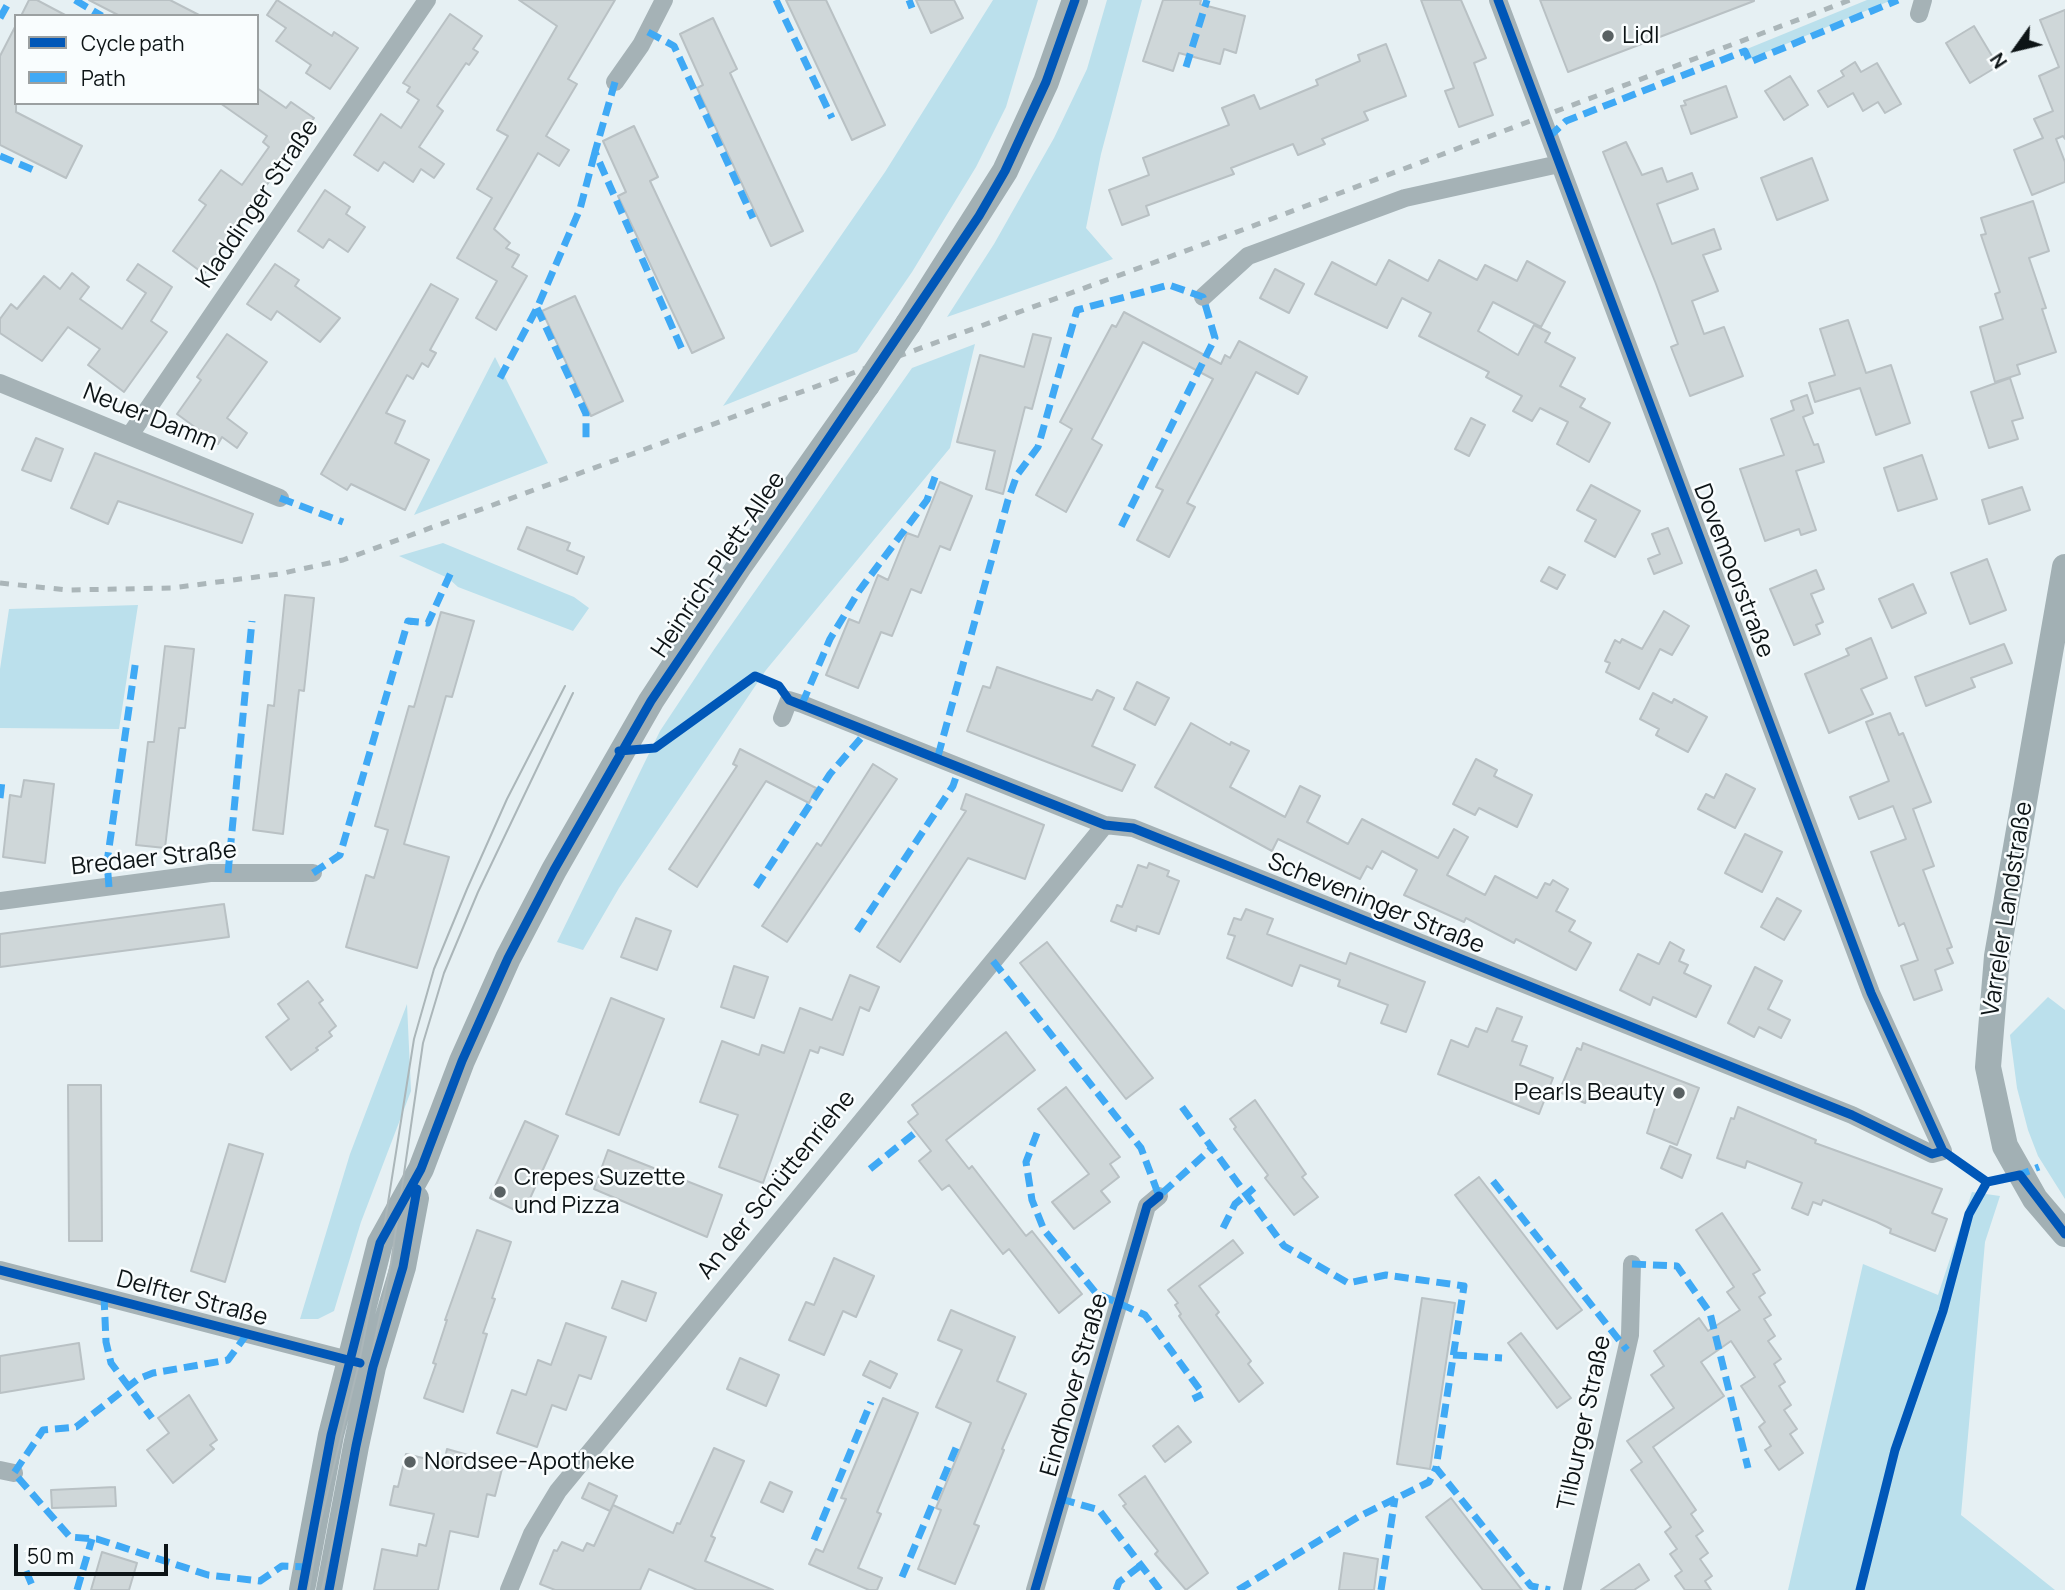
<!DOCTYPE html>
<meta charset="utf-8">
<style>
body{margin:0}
#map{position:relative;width:2065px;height:1590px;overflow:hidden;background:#e6f0f3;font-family:Manrope,sans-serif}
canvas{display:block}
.legend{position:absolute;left:14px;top:14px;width:245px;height:91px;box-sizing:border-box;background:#f9fdfe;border:2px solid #9ba0a1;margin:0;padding:9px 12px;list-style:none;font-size:21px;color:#0d1416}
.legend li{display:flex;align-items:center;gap:14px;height:35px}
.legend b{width:35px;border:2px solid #9ba0a1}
.north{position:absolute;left:1981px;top:14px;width:70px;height:70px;-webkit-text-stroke:5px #f9fdfe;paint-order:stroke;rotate:236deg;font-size:19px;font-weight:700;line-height:28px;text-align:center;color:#0d1416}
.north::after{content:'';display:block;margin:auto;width:24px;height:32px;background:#0d1416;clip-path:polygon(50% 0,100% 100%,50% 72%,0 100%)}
.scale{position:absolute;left:14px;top:1544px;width:154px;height:32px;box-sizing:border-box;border:4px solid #0d1416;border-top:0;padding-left:9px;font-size:21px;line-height:24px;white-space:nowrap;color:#0d1416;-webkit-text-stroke:5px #f9fdfe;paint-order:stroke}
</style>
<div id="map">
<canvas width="2065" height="1590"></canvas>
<ul class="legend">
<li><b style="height:9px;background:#0057b8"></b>Cycle path</li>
<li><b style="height:9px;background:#3fa9f5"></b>Path</li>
</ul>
<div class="north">N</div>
<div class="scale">50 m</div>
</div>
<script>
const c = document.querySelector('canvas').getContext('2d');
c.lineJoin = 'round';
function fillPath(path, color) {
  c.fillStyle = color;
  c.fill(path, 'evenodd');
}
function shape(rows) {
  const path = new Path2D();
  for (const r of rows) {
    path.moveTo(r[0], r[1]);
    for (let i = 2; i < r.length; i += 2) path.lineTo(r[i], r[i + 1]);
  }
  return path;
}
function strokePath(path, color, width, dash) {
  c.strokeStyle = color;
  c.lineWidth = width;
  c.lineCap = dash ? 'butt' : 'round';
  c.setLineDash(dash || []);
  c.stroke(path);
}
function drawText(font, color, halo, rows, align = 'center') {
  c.font = font + ' Manrope,sans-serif';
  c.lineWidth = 5;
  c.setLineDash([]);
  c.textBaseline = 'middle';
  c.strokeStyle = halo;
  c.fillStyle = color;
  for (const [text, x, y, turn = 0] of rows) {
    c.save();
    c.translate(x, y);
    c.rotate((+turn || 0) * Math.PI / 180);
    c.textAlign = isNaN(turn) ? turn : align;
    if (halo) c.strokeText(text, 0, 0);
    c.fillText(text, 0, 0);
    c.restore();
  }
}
fillPath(shape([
 [993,0,1038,0,1006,107,976,167,912,272,857,352,723,406,885,172],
 [1107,0,1142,0,1101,154,1086,228,1113,259,947,317,994,244,1054,138,1087,69],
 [1867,0,1892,0,1745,61,1742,51],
 [975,344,950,448,766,670,619,888,583,950,557,942,660,731,715,648,912,368],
 [495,357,548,463,414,515],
 [443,543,574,597,589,608,573,631,458,587,448,578,399,556],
 [138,605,119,729,0,728,0,669,9,609,0,606,9,609],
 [2048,997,2065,1010,2065,1199,2038,1156,2028,1130,2017,1088,2010,1035],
 [407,1004,411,1091,361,1222,334,1311,318,1319,300,1319,350,1154],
 [1972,1192,2000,1196,1985,1242,1961,1515,2055,1590,1788,1590,1863,1264,1938,1295]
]), '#bbe0ec');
const building = shape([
 [29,0,37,0,67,16,21,16,29,0],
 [89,0,170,0,201,16,120,16,89,0],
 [277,0,332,36,334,32,358,48,330,89,306,73,311,65,276,41,286,28,267,15,277,0],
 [519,0,615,0,568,79,577,84,546,136,569,150,559,166,538,153,494,229,510,243,506,248,519,255,512,267,527,276,496,330,476,318,497,281,457,258,492,198,477,189,508,136,497,130,557,26,519,0],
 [786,0,826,0,885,125,852,140,786,0],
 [916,0,954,0,963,18,931,33,916,0],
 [1163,0,1201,0,1200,4,1245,16,1236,53,1224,49,1220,64,1179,53,1173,71,1143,61,1163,0],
 [1421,0,1461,0,1486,58,1474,63,1493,115,1459,127,1445,91,1454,88,1421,0],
 [1540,0,1754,0,1754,1,1568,72,1540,0],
 [2065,10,2065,139,2063,136,2056,139,2065,162,2065,182,2032,195,2014,150,2043,138,2034,119,2053,111,2039,76,2059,67,2040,20,2065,10],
 [450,14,482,36,473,49,478,52,469,65,466,63,437,106,443,111,419,147,444,164,434,178,421,169,413,182,384,162,378,171,354,155,381,114,401,128,419,100,407,92,410,87,403,83,450,14],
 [713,18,737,69,730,73,803,231,771,246,697,88,703,85,680,34,713,18],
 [16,25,16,112,82,146,66,178,0,145,0,56,16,25],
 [1974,26,1998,66,1970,83,1946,43,1974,26],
 [1386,44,1406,96,1364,112,1368,120,1322,139,1325,144,1298,155,1293,144,1231,168,1234,174,1146,206,1149,215,1122,225,1109,190,1149,175,1143,158,1229,125,1222,108,1254,95,1260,109,1318,85,1316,80,1360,61,1358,55,1386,44],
 [1855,62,1861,72,1877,63,1901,104,1885,113,1878,102,1863,111,1853,93,1828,107,1818,91,1844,76,1841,71,1855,62],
 [1790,76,1808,105,1784,120,1765,91,1790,76],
 [1726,86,1737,117,1691,134,1681,106,1686,105,1684,101,1726,86],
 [257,88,286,108,291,102,314,118,204,274,173,251,206,205,199,200,221,170,242,185,269,147,263,142,267,136,220,103,257,103,257,88],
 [634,126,658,177,650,181,724,338,692,353,618,196,626,192,603,141,634,126],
 [1626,142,1642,175,1662,168,1667,182,1692,173,1698,189,1657,204,1672,244,1714,229,1721,249,1703,255,1718,291,1692,301,1704,334,1724,327,1743,376,1690,396,1671,347,1678,344,1656,284,1603,152,1626,142],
 [1812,158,1828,200,1777,220,1761,178,1812,158],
 [325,190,350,207,346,214,365,227,348,252,329,239,323,248,298,231,325,190],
 [2033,201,2049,251,2029,258,2046,308,2042,309,2056,352,2017,365,2020,374,1995,382,1980,327,2003,319,1995,294,2000,292,1981,235,1986,234,1981,218,2033,201],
 [1389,260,1428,281,1439,260,1477,280,1485,265,1517,281,1527,261,1565,282,1541,327,1493,302,1478,331,1518,355,1534,325,1550,333,1545,342,1575,358,1560,386,1585,399,1580,407,1610,423,1589,462,1557,444,1568,422,1540,408,1532,421,1513,411,1522,396,1486,377,1489,372,1419,336,1431,313,1402,298,1387,328,1315,294,1332,262,1376,285,1389,260],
 [138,264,172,287,151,321,167,332,124,392,88,365,100,349,68,327,42,361,0,333,0,319,11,304,17,309,44,276,60,289,72,273,89,287,80,299,122,329,146,293,127,280,138,264],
 [275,264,299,280,295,286,340,318,320,342,277,311,271,320,247,304,275,264],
 [1275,269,1304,284,1289,313,1260,298,1275,269],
 [431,284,458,299,430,350,436,353,428,367,422,363,413,379,407,375,386,413,405,421,395,443,429,460,405,510,351,484,347,490,321,474,431,284],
 [575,296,623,401,591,416,542,311,575,296],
 [1124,312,1221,364,1225,355,1230,358,1239,341,1307,377,1298,394,1256,372,1187,503,1195,507,1169,557,1137,540,1163,490,1156,487,1213,379,1143,342,1092,439,1102,445,1066,512,1036,495,1072,429,1060,422,1112,325,1116,327,1124,312],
 [1848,320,1866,373,1891,365,1910,423,1876,435,1860,388,1815,402,1809,383,1835,375,1820,329,1848,320],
 [227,334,267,362,227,418,247,433,237,448,222,437,218,444,177,414,201,380,197,377,227,334],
 [1033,334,1051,338,1032,409,1025,407,1003,494,986,489,995,451,957,442,980,355,1024,367,1033,334],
 [2010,378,2023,418,2012,421,2018,439,1989,448,1971,392,2010,378],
 [1807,395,1813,413,1803,417,1814,445,1818,444,1824,462,1796,471,1816,530,1801,535,1799,529,1765,541,1740,469,1784,455,1771,419,1794,410,1791,401,1807,395],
 [1471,418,1485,425,1469,456,1455,449,1471,418],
 [36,438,63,449,51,481,22,470,36,438],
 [95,453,253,514,242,543,118,501,108,524,71,508,95,453],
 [1922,455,1937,499,1898,511,1884,468,1922,455],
 [940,482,972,496,950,550,940,546,921,593,911,589,892,636,881,632,858,688,826,675,849,619,859,623,878,575,888,580,907,533,918,537,940,482],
 [1591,485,1640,511,1615,557,1585,541,1596,520,1577,510,1591,485],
 [2022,487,2030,510,1989,524,1982,500,2022,487],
 [527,527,570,543,567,550,584,557,577,574,518,549,527,527],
 [1668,528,1682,563,1654,574,1648,559,1660,554,1652,534,1668,528],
 [1987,559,2006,610,1970,624,1951,573,1987,559],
 [1549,567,1565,575,1557,589,1541,581,1549,567],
 [1816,570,1824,589,1811,594,1823,622,1816,625,1820,634,1794,645,1770,589,1816,570],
 [1913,584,1926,613,1892,628,1879,599,1913,584],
 [285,595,314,598,304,691,299,690,283,834,253,830,268,705,274,706,285,595],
 [1664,611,1689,626,1672,655,1660,649,1639,689,1606,672,1610,663,1605,661,1615,640,1620,643,1622,639,1642,649,1664,611],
 [441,612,474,621,452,697,446,696,404,844,449,857,417,968,346,947,366,875,374,878,388,830,375,826,409,706,414,707,441,612],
 [1871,638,1887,678,1861,689,1873,714,1829,733,1805,674,1849,655,1846,649,1871,638],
 [2004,644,2012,663,1971,678,1975,687,1926,706,1915,677,2004,644],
 [165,646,194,649,185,728,179,728,165,848,136,845,148,742,154,742,165,646],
 [997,667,1092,700,1097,690,1114,698,1092,746,1135,765,1122,791,967,731,983,686,990,688,997,667],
 [1137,682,1169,698,1155,725,1124,709,1137,682],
 [1653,693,1672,703,1674,699,1707,717,1688,752,1656,735,1659,729,1640,719,1653,693],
 [1890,713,1899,735,1903,733,1931,802,1913,809,1934,866,1923,870,1952,947,1947,949,1953,963,1935,970,1942,990,1914,1000,1901,966,1918,960,1904,923,1899,926,1871,852,1906,839,1893,806,1859,819,1850,797,1889,781,1866,722,1890,713],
 [1191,723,1230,745,1231,742,1249,751,1230,787,1285,817,1300,786,1320,796,1307,822,1348,844,1362,819,1438,858,1454,829,1468,837,1447,875,1485,895,1495,876,1537,898,1545,883,1550,885,1553,880,1568,889,1556,911,1575,921,1569,931,1591,943,1576,970,1516,939,1514,943,1466,918,1464,922,1404,895,1417,870,1382,851,1372,869,1367,866,1360,879,1278,839,1272,851,1155,787,1191,723],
 [740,749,816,788,809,803,766,781,697,887,669,869,737,766,733,764,740,749],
 [1476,759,1497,770,1494,776,1532,795,1517,827,1479,808,1475,815,1453,804,1476,759],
 [873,764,897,779,787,942,762,926,817,843,821,846,873,764],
 [1726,774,1755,789,1735,828,1698,809,1706,794,1714,798,1726,774],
 [24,780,54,784,45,863,3,857,10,795,21,797,24,780],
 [966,794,1044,825,1025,879,968,858,900,962,877,947,966,811,961,809,966,794],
 [1745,834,1782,852,1762,892,1725,873,1745,834],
 [1149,863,1169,871,1167,876,1179,881,1159,934,1137,926,1136,931,1111,921,1117,905,1122,907,1138,865,1147,868,1149,863],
 [1777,898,1801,911,1784,940,1761,927,1777,898],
 [224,904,229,937,0,967,0,934,224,904],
 [1246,909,1273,919,1267,934,1346,964,1350,953,1425,982,1406,1032,1381,1023,1388,1005,1338,986,1340,980,1300,965,1292,986,1227,958,1235,936,1228,934,1234,918,1241,920,1246,909],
 [636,918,671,931,657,970,621,957,636,918],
 [1047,942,1153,1078,1126,1099,1020,963,1047,942],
 [1670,942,1684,950,1679,961,1688,965,1684,973,1711,986,1696,1017,1653,997,1650,1005,1620,990,1638,954,1659,964,1670,942],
 [734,966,768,977,754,1018,721,1007,734,966],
 [1755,967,1782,981,1768,1009,1790,1020,1781,1038,1759,1027,1754,1037,1728,1023,1755,967],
 [850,975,879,987,869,1011,860,1007,843,1055,820,1047,818,1053,810,1050,763,1183,719,1167,738,1115,700,1102,722,1041,759,1055,762,1045,784,1053,800,1008,832,1020,850,975],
 [308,981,323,1000,319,1003,336,1026,329,1032,332,1036,316,1048,318,1050,291,1070,266,1037,289,1019,278,1004,308,981],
 [611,998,664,1019,619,1135,566,1114,611,998],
 [1497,1008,1522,1017,1512,1041,1527,1046,1520,1065,1553,1078,1539,1114,1438,1074,1451,1040,1468,1047,1476,1028,1487,1032,1497,1008],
 [1006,1032,1035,1070,946,1140,969,1169,972,1166,1026,1236,1032,1231,1082,1294,1059,1313,1009,1249,1003,1254,949,1185,942,1190,919,1161,931,1151,908,1122,918,1114,912,1105,1006,1032],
 [1583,1043,1699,1088,1677,1145,1647,1133,1657,1102,1616,1088,1611,1101,1589,1094,1585,1103,1559,1092,1577,1048,1581,1050,1583,1043],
 [68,1085,101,1085,102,1241,69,1241,68,1085],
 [1066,1087,1120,1157,1110,1164,1119,1177,1101,1191,1110,1202,1074,1229,1052,1202,1089,1174,1038,1109,1066,1087],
 [1255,1100,1306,1174,1302,1177,1318,1197,1294,1215,1265,1178,1268,1175,1234,1129,1236,1127,1230,1119,1255,1100],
 [1738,1107,1816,1140,1815,1143,1942,1189,1932,1213,1947,1219,1935,1251,1890,1233,1891,1229,1877,1222,1823,1200,1821,1205,1813,1202,1808,1215,1792,1208,1802,1183,1747,1161,1745,1168,1717,1158,1731,1118,1734,1119,1738,1107],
 [525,1121,558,1136,523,1214,490,1198,525,1121],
 [229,1144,263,1154,225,1282,191,1271,229,1144],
 [1670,1146,1691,1155,1682,1178,1661,1168,1670,1146],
 [608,1150,722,1195,707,1237,594,1189,608,1150],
 [1479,1177,1582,1310,1557,1329,1455,1195,1479,1177],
 [1722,1213,1760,1270,1753,1274,1765,1293,1759,1297,1771,1315,1764,1319,1775,1336,1768,1341,1781,1359,1774,1364,1785,1382,1779,1386,1791,1405,1784,1410,1797,1429,1790,1434,1803,1453,1779,1470,1765,1450,1771,1446,1759,1427,1765,1422,1741,1386,1755,1377,1731,1341,1701,1362,1724,1396,1653,1447,1696,1510,1691,1514,1703,1531,1696,1536,1708,1553,1700,1559,1712,1576,1705,1581,1711,1590,1685,1590,1675,1576,1682,1571,1670,1554,1677,1549,1665,1532,1671,1527,1631,1470,1642,1462,1627,1441,1674,1408,1651,1375,1664,1366,1654,1351,1699,1318,1708,1331,1740,1310,1727,1292,1734,1287,1696,1230,1722,1213],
 [477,1230,511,1242,492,1298,495,1299,483,1333,487,1334,463,1412,424,1398,436,1364,433,1363,447,1320,445,1320,477,1230],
 [1233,1240,1243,1253,1199,1286,1219,1312,1216,1315,1251,1361,1248,1364,1263,1383,1239,1402,1179,1316,1181,1314,1175,1305,1178,1303,1168,1290,1233,1240],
 [834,1258,874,1276,856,1317,843,1311,824,1355,789,1340,806,1302,814,1305,834,1258],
 [622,1281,656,1293,646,1321,612,1308,622,1281],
 [1422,1298,1455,1303,1430,1469,1397,1464,1422,1298],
 [951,1310,1015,1337,997,1381,1026,1394,1002,1449,1004,1450,974,1524,979,1526,955,1584,918,1569,941,1510,936,1508,971,1423,936,1407,962,1350,938,1340,951,1310],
 [566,1323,606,1337,591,1379,579,1375,566,1410,552,1405,537,1447,497,1433,512,1390,526,1395,538,1360,551,1365,566,1323],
 [1521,1333,1571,1398,1557,1408,1508,1343,1521,1333],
 [79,1343,84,1379,0,1393,0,1356,79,1343],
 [740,1358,779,1375,766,1406,727,1389,740,1358],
 [870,1361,897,1374,890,1388,863,1375,870,1361],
 [189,1395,217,1440,210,1445,214,1449,173,1483,147,1450,169,1433,158,1418,189,1395],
 [883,1398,918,1413,877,1512,881,1514,858,1568,882,1578,877,1590,869,1590,809,1564,816,1549,823,1552,846,1499,841,1498,883,1398],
 [1178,1426,1191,1442,1165,1462,1153,1446,1178,1426],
 [714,1448,744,1461,711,1536,715,1538,705,1561,773,1590,697,1590,649,1569,640,1590,555,1590,540,1584,554,1550,557,1551,562,1542,583,1551,587,1543,594,1546,613,1505,673,1533,677,1523,680,1524,714,1448],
 [447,1449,503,1465,495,1496,487,1494,478,1537,450,1531,438,1590,374,1590,382,1549,417,1556,419,1544,426,1546,434,1514,390,1505,394,1486,398,1487,406,1454,444,1463,447,1449],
 [1145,1476,1208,1573,1186,1590,1155,1554,1158,1551,1123,1506,1126,1504,1119,1495,1145,1476],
 [770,1482,792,1492,783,1512,761,1502,770,1482],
 [589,1483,617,1496,610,1511,582,1498,589,1483],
 [115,1487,116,1506,52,1508,51,1490,115,1487],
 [1451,1498,1485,1542,1522,1590,1483,1590,1460,1561,1426,1517,1451,1498],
 [102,1552,137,1563,129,1590,91,1590,102,1552],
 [1344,1553,1378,1559,1374,1590,1339,1590,1344,1553],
 [1639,1564,1649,1580,1634,1590,1601,1590,1639,1564]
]);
fillPath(building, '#cfd7d9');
strokePath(building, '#b9c1c4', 2);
strokePath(shape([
 [1919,14,1923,0],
 [615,82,641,45,664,0],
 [1203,297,1248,256,1405,198,1559,164],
 [0,383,280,498],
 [130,435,427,0],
 [782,718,789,700,802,704,1105,825,1133,828,1852,1115,1932,1154,1943,1151,1871,993,1498,0],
 [0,901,210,873,313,873],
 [0,1270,360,1363],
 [0,1470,14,1473],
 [509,1590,532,1534,558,1491,1105,825],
 [1035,1590,1147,1206,1159,1196],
 [1572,1590,1630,1335,1632,1264]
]), '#a5b2b6', 18);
strokePath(shape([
 [908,324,1005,171,1046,82,1075,0],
 [2065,567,1997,956,1988,1067,2005,1146,2035,1199,2065,1234],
 [302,1590,331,1435,380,1243,421,1169,462,1061,508,958,554,870,651,701,740,565,867,385],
 [329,1590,356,1446,373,1367,403,1267,416,1198]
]), '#a2b0b4', 26);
strokePath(shape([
 [309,1590,319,1528,359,1363,377,1272,414,1039,434,969,467,889,507,799,565,686],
 [322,1590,391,1263,423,1043,444,973,478,892,573,693]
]), '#abb6b9', 2);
strokePath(shape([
 [0,583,67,590,172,588,279,574,343,560,1229,235,1850,0]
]), '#abb6b9', 5, [9, 9]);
strokePath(shape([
 [867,385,908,324]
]), '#a2b0b4', 26);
strokePath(shape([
 [75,0,102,16],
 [776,0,832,118],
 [909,0,912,8],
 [0,18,10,0],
 [648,32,674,46,753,218],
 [1186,67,1207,0],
 [615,82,595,152,684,354],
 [1549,137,1566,121,1745,51,1750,62,1898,0],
 [0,156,36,171],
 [537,308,586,414,586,441],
 [500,378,537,308,580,209,595,152],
 [280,498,343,522],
 [802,704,830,639,859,591,927,500,935,477],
 [938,756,1008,500,1017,475,1038,447,1077,310,1169,285,1203,297,1215,338,1121,527],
 [0,798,2,781],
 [228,873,252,621],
 [313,873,340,855,408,621,428,623,453,568],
 [109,887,107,862,136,659],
 [756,887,830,774,868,730],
 [857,931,953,786,960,765],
 [993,961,1141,1148,1159,1196,1213,1147],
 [1182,1107,1284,1246,1348,1283,1386,1275,1464,1286,1436,1468,1531,1586,1550,1590],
 [1037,1133,1026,1162,1032,1200,1044,1230,1096,1293,1145,1315,1203,1394,1193,1399],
 [870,1169,916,1132],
 [2016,1176,2039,1167],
 [1493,1181,1627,1350],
 [1223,1228,1235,1204,1254,1188],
 [1632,1264,1677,1266,1710,1313,1748,1468],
 [104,1296,106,1342,111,1363,152,1418],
 [247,1334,228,1360,153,1373,138,1379,76,1427,43,1430,14,1473,70,1537,97,1539,208,1575,260,1581,282,1566,306,1567],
 [1453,1355,1502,1358],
 [1061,1499,1099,1510,1160,1590],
 [814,1540,871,1402],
 [26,1571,34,1590],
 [902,1577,958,1443],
 [77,1590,92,1539],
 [1116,1590,1119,1582,1140,1566],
 [1238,1590,1358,1517,1429,1482,1436,1468],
 [1381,1590,1395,1498]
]), '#3fa9f5', 7, [14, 7]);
strokePath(shape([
 [1498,0,1871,993,1943,1151],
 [619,751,655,748,755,676,779,686,789,700,1105,825,1133,828,1852,1115,1932,1154,1943,1151],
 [1943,1151,1987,1182,2020,1175,2065,1234],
 [0,1270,360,1363],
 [302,1590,331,1435,380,1243,421,1169,462,1061,508,958,554,870,651,701,979,216,1005,171,1046,82,1075,0],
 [329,1590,356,1446,373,1367,403,1267,417,1189],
 [1035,1590,1147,1206,1159,1196],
 [1860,1590,1895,1450,1943,1311,1969,1214,1987,1182]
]), '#0057b8', 9);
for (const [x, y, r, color] of [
 [1608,36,7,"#596163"],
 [1679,1093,7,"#596163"],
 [500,1192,7,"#596163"],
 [410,1462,7,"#596163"]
]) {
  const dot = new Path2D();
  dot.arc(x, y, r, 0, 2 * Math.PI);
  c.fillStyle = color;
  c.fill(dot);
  strokePath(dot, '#f9fdfe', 2.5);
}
drawText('24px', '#0d1416', '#f9fdfe', [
 ["Lidl",1622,36],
 ["Pearls Beauty",1665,1093,"right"],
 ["Crepes Suzette",514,1178],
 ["und Pizza",514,1206],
 ["Nordsee-Apotheke",424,1462]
], 'left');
drawText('24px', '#0d1416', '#f9fdfe', [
 ["Kladdinger Straße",258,204,-56],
 ["Neuer Damm",150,418,22],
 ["Heinrich-Plett-Allee",719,565,-56],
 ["Dovemoorstraße",1733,571,69],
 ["Bredaer Straße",154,859,-6],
 ["Scheveninger Straße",1376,904,22],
 ["Varreler Landstraße",2008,909,-81],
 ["An der Schüttenriehe",777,1185,-51],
 ["Delfter Straße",192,1299,15],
 ["Eindhover Straße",1075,1385,-74],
 ["Tilburger Straße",1585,1423,-78]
]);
</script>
